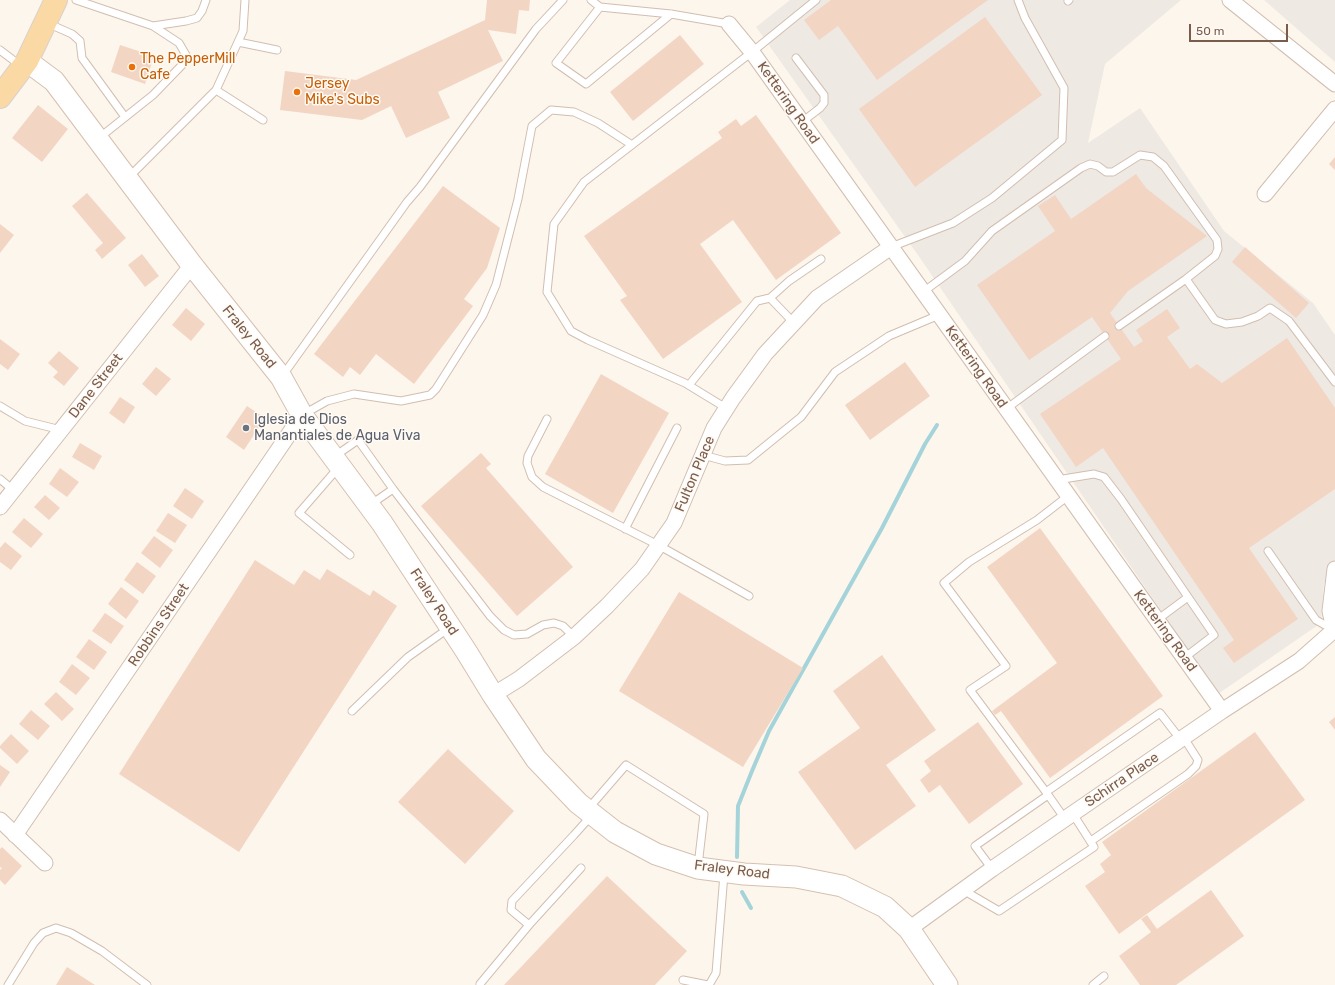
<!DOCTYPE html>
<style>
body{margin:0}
#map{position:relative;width:1335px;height:985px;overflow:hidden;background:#fdf6ec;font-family:Rubik,sans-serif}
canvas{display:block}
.scale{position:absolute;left:1189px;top:24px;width:99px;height:18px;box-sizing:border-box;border:2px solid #7a5c4d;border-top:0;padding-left:5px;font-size:12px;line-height:14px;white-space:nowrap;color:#7a5c4d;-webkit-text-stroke:3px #fffaf3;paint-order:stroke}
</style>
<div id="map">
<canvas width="1335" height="985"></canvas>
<div class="scale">50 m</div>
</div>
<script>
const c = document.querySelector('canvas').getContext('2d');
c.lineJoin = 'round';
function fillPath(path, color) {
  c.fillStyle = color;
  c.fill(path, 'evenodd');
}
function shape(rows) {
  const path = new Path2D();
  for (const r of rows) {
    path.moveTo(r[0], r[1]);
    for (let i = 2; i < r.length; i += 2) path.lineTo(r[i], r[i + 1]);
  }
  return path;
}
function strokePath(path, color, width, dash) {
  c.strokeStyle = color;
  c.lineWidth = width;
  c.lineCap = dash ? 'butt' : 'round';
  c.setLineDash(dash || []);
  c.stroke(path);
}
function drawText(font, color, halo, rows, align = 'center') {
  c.font = font + ' Rubik,sans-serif';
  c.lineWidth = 3;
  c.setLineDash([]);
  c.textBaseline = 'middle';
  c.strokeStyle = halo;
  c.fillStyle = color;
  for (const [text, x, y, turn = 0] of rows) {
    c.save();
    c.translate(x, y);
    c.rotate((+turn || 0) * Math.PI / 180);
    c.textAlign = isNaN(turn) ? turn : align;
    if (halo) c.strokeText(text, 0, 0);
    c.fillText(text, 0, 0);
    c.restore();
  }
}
fillPath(shape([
 [790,0,1181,0,1105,64,1088,143,1140,108,1224,231,1313,303,1335,335,1335,576,1324,583,1321,623,1218,694,920,258,756,27],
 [1264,0,1335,0,1335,62]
]), '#efe9e4');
strokePath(shape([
 [737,857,738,806,752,771,769,731,882,528,925,444,937,425],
 [742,892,751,908]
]), '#a5d3da', 4);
fillPath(shape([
 [487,0,530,0,529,11,519,10,516,34,488,30,503,61,438,92,450,118,406,138,391,106,362,120,280,110,285,71,356,80,485,20],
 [831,0,988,0,877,80,838,26,819,40,804,20],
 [985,17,1042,95,915,187,859,109],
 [680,35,704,64,633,121,610,92],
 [120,45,154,56,145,84,111,72],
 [38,105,68,129,42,162,12,138],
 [756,115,841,233,776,280,733,220,700,244,742,302,663,359,620,300,627,296,584,236,722,138,718,132,736,119,741,126],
 [1335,157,1335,170,1329,164],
 [1136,174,1146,188,1207,236,1128,291,1110,313,1134,347,1143,341,1136,330,1167,309,1180,328,1167,337,1190,369,1197,364,1222,383,1287,338,1335,408,1335,489,1249,548,1298,619,1234,663,1223,648,1234,640,1103,448,1076,467,1040,414,1121,359,1092,317,1029,360,977,285,1055,231,1038,206,1055,195,1071,219],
 [443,186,500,228,487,268,464,299,473,306,414,384,376,354,360,375,350,367,343,377,314,354],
 [87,193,126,238,102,259,95,250,103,243,72,206],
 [0,224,14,235,0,253],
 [1245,247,1309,303,1296,318,1232,262],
 [142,254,159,276,145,287,128,265],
 [186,308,205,324,191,341,172,325],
 [0,339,20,354,8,370,0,364],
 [59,351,79,368,64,386,53,377,58,372,48,363],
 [905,362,930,396,870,440,845,405],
 [156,367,171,379,156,396,142,384],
 [601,374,669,413,613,513,545,474],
 [120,397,135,407,124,424,109,413],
 [247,406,265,418,244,450,226,437],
 [80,443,102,456,94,470,72,457],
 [481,453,491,464,486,468,573,567,517,616,421,506],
 [60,468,79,482,67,497,49,484],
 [185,488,204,501,192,519,173,506],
 [45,495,60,508,49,520,34,507],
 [168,513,187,525,175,543,156,531],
 [24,518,43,534,31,548,12,532],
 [1040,528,1163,696,1050,778,1001,711,995,715,992,711,1057,663,987,567],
 [154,536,173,550,160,568,141,553],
 [5,542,22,556,11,570,0,562,0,548],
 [255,560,294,585,304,570,320,580,327,569,370,596,373,590,397,606,239,852,119,774],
 [137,562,156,576,143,594,124,580],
 [121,587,139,601,126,619,108,604],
 [679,592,803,668,743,767,619,691],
 [105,613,124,626,111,644,92,631],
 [89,639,107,652,94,670,76,657],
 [882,655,936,730,886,765,916,806,855,850,798,772,860,728,833,691],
 [72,664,90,678,76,695,59,682],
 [56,692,74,709,62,721,44,704],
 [31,710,50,726,38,740,19,724],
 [1335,717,1335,730,1329,722],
 [978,722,1023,784,969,824,940,785,929,793,920,780,931,771,924,761],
 [1255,732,1305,800,1119,934,1085,886,1105,872,1100,864,1111,855,1102,842],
 [11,734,29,751,17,764,0,748,0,746],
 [448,749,514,811,465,864,398,802],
 [0,765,10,772,0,787],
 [2,847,22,866,5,885,0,880,0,870,2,868,0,867,0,849],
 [607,876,687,951,655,985,504,985],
 [1211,890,1244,936,1176,985,1140,985,1119,956,1151,932,1141,919,1147,915,1157,929],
 [67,967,95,985,56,985]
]), '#f3d5c3');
const lane = shape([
 [76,0,153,26,179,43,186,55,182,65,153,95,99,138],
 [591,0,600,7,671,14,729,24],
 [1068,1,1069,0],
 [600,7,556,63,586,84,671,14],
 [47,23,72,34,80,41,82,58,125,117],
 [153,26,186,21,197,18,202,11,206,0],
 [238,42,277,50],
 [0,50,21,66],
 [796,58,824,95,824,103,820,108,802,122],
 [216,90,243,31,245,0],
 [129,177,216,90,263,120],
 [891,247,953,223,992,198,1062,140,1064,88,1025,18,1018,0],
 [923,292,965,261,992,231,1081,168,1090,164,1098,166,1106,172,1113,172,1140,155,1153,157,1164,166,1217,240,1218,249,1215,256,1186,279],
 [770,298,789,281,821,259],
 [1119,326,1186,279,1215,320,1226,324,1242,322,1258,316,1270,308,1289,321,1335,382],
 [283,375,407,202,420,187,536,29,563,0],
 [689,385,757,301,770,298,794,323],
 [0,406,25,421,61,430],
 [726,408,685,383,588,340,571,331,547,292,554,224,584,182,752,52,816,0],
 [1006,409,1105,336],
 [304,414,327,401,354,394,401,401,430,395,436,389,483,315,496,285,518,199,532,126,551,110,574,112,598,123,632,145],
 [547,419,528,456,527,463,532,477,543,487,658,545,749,596],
 [703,455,725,461,748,460,801,417,835,372,889,336,939,315],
 [335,456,358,440,393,489,490,616,504,630,514,635,527,634,543,625,554,623,563,626,574,637],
 [338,468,299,513,350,555],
 [0,479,13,490],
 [1057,480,1094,474,1104,477,1121,499,1188,597,1157,620],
 [370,505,393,489],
 [625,529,677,428],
 [1268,551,1316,620,1334,630],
 [1184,658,1214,635,1188,597],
 [352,711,408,657,449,628],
 [1046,792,970,690,1006,666,944,583,969,562,1037,520,1068,496],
 [588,809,626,765,704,814,698,866],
 [1065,819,1046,792,1160,713,1181,740],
 [1091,841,1188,774,1196,766,1198,760,1184,738],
 [992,869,975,846,1048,795],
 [963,890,999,911,1094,847,1073,814],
 [529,925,511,910,512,901,574,835,591,816],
 [683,980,708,985],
 [480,984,529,925,581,868],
 [8,985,34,943,43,933,56,928,71,933,102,951,147,985],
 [709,985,716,973,724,874],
 [1093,985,1104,976]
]);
const street = shape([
 [1230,0,1335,84],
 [729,24,752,52,1222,711],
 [1265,194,1335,109],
 [0,507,192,265],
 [1335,569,1330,611,1334,630,1335,630],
 [493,695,519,679,574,637,607,606,642,569,674,523,714,428,733,398,765,354,817,298,891,247],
 [0,820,45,863],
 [15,835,302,415],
 [909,929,992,869,1222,711,1299,661,1334,630]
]);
const secondary = shape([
 [27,61,54,81,192,265,281,377,302,415,382,523,466,651,493,695,536,759,578,803,615,832,656,854,698,868,744,874,796,877,842,886,885,907,909,929,947,985]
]);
const primary = shape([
 [0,97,27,61,56,0]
]);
strokePath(lane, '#d1beb0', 9);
strokePath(street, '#d1beb0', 17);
strokePath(secondary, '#d6c0b0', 23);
strokePath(primary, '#dad1cd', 24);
strokePath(lane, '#fff', 7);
strokePath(street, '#fff', 15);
strokePath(secondary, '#fff', 21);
strokePath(primary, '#fbd9a5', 22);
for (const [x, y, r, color] of [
 [132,67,4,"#e8710a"],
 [297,92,4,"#e8710a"],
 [246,428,4,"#6b7280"]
]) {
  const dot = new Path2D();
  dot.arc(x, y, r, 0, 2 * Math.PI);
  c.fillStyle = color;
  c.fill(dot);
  strokePath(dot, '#fffaf3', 1.5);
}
drawText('14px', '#c56008', '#fffaf3', [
 ["The PepperMill",140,59],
 ["Cafe",140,75],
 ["Jersey",305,84],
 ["Mike's Subs",305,100]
], 'left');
drawText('14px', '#7a5c4d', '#fffaf3', [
 ["Kettering Road",788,103,55],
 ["Fraley Road",249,337,51],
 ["Kettering Road",976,367,55],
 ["Dane Street",96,386,-52],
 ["Fulton Place",695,474,-67],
 ["Fraley Road",434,602,57],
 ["Robbins Street",159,625,-56],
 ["Kettering Road",1165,631,54],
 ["Schirra Place",1122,780,-34],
 ["Fraley Road",732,870,7]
]);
drawText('14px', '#5b616d', '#fffaf3', [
 ["Iglesia de Dios",254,420],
 ["Manantiales de Agua Viva",254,436]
], 'left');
</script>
